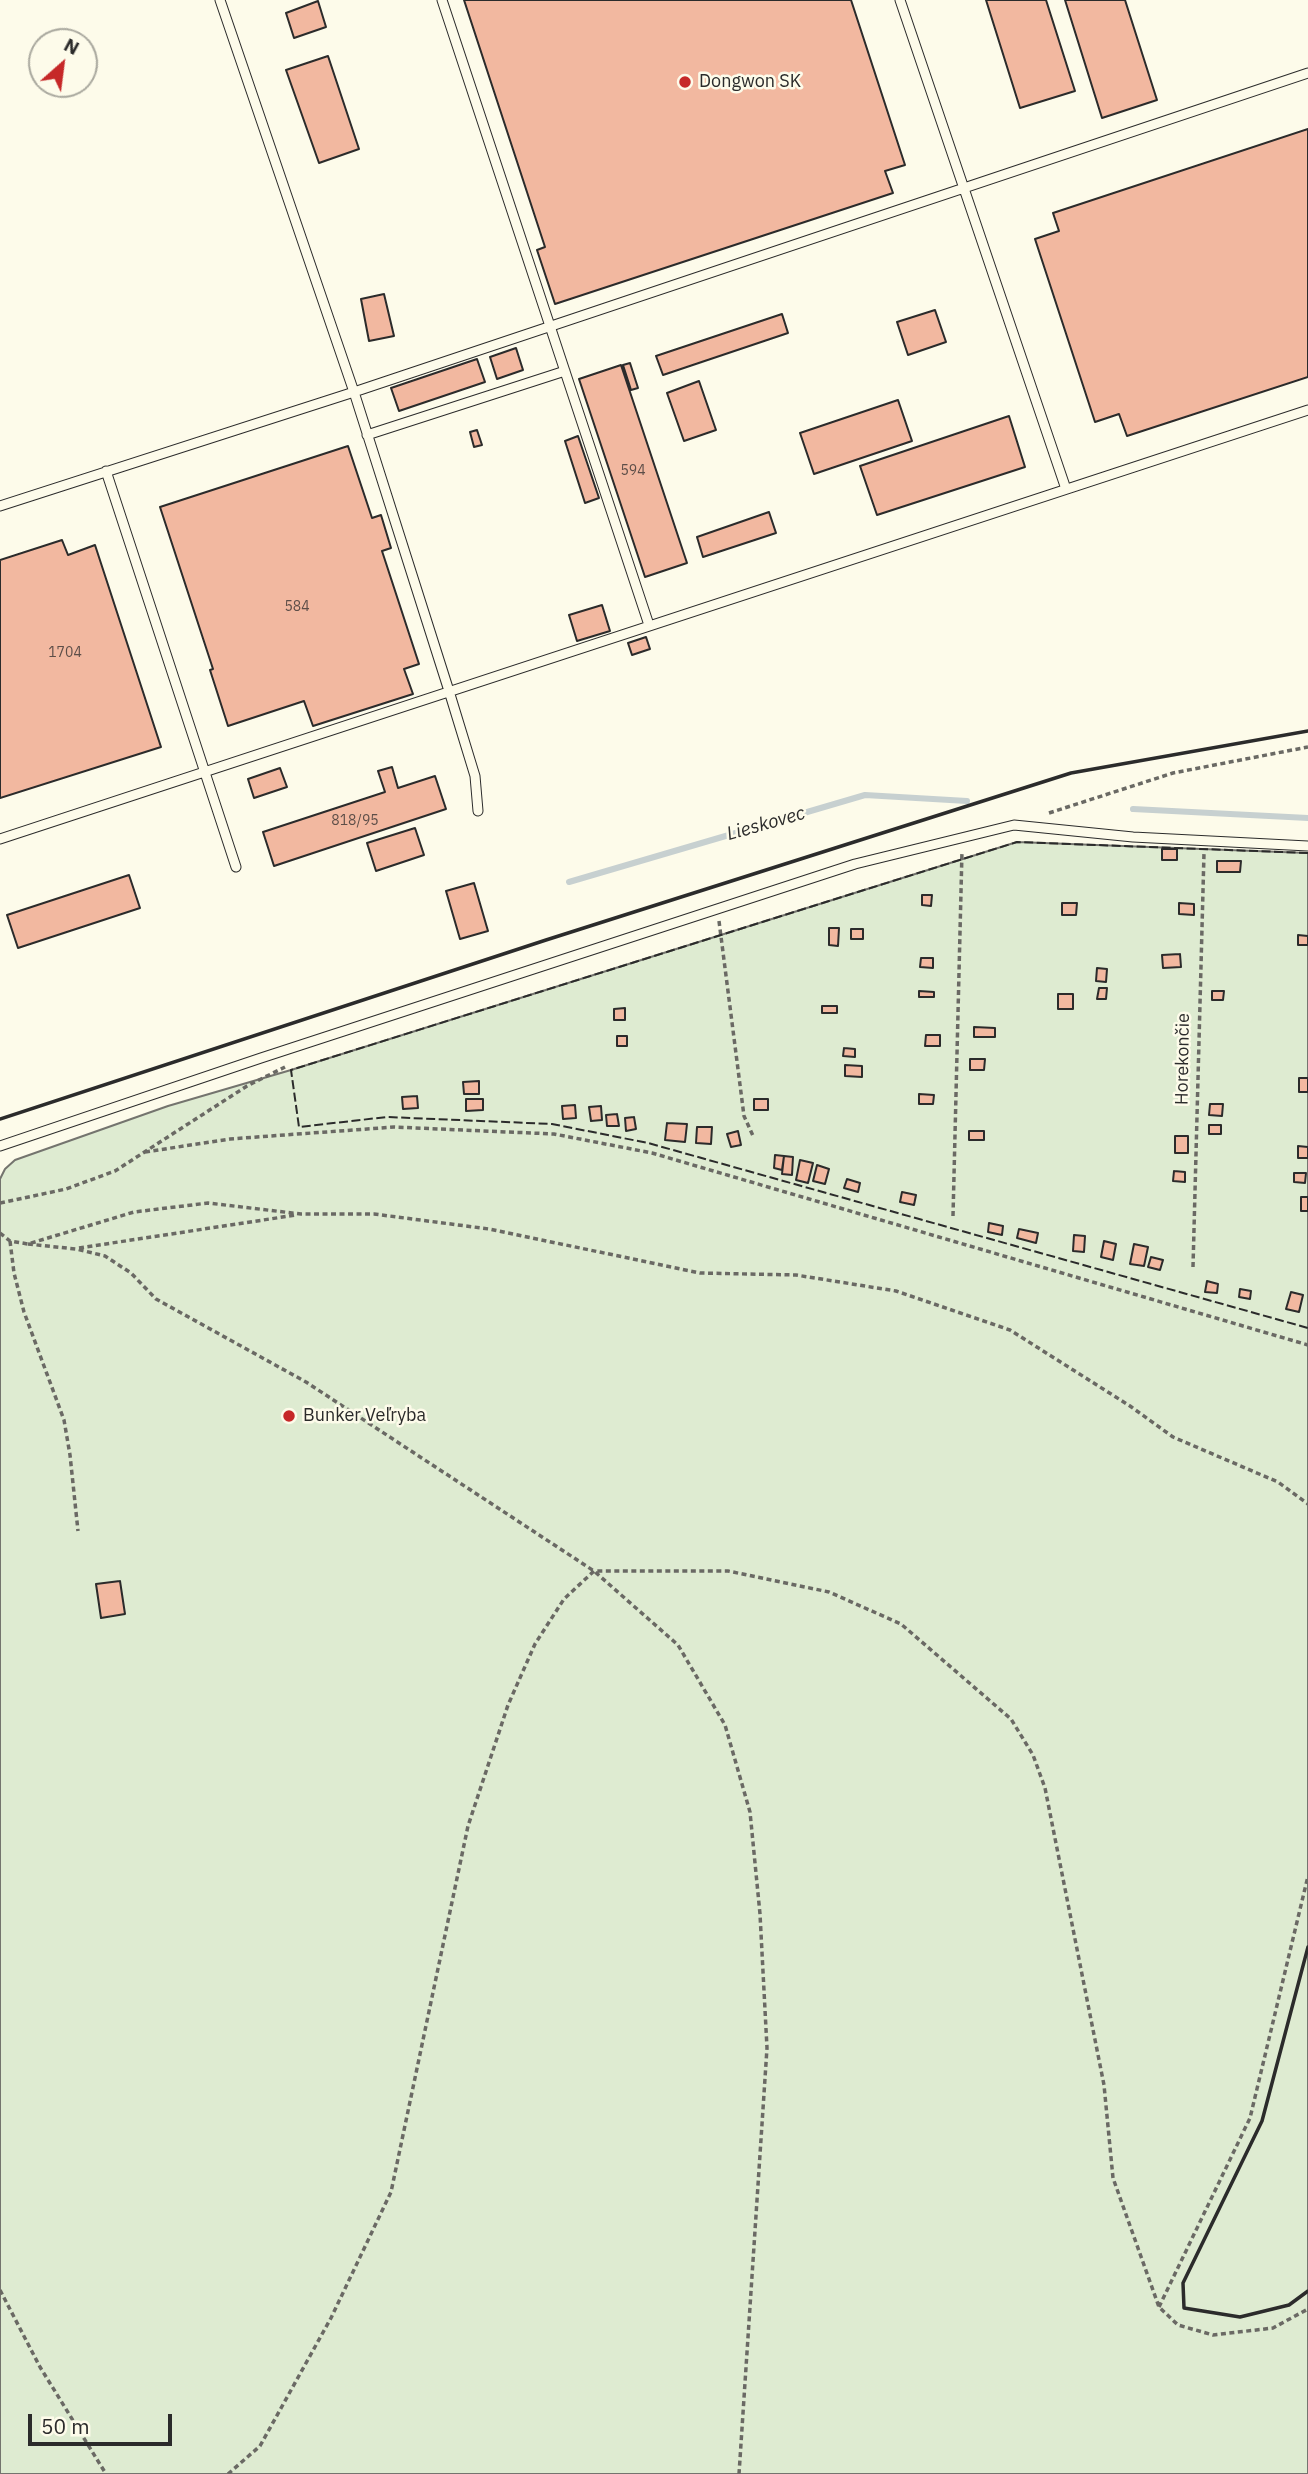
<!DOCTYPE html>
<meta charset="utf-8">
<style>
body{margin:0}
#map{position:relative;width:1308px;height:2474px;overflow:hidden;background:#fdfbea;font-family:"IBM Plex Sans",sans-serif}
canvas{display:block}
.north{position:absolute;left:28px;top:28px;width:70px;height:70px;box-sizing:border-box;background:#fdfbea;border:2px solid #a9a89e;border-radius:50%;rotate:28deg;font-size:19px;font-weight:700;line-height:28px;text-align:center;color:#2b2b2b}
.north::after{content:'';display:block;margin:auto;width:24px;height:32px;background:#c62828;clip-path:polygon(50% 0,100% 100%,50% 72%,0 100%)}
.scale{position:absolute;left:28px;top:2414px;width:144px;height:32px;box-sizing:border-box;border:4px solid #2b2b2b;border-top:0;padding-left:9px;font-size:21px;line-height:24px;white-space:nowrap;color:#2b2b2b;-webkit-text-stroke:5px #fdfbea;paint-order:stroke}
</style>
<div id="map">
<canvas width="1308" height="2474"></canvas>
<div class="north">N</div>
<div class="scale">50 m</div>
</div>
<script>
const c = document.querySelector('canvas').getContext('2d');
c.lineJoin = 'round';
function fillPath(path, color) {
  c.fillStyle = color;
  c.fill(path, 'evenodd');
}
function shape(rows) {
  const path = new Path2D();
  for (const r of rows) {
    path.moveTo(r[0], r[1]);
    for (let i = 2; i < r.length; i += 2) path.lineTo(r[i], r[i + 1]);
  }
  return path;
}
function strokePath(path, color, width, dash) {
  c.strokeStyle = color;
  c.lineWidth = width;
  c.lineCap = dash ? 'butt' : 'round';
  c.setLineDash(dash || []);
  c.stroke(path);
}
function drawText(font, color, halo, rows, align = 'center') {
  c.font = font + ' "IBM Plex Sans",sans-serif';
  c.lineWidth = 5;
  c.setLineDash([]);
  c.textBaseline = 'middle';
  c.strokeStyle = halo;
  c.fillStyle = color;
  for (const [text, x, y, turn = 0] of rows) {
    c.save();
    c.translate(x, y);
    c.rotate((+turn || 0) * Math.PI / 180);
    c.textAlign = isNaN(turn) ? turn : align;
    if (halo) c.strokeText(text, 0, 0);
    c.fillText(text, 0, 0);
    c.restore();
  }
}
const green = shape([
 [1017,842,1308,853,1308,2474,0,2474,0,1179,5,1169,15,1160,168,1106,291,1070,1017,842]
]);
fillPath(green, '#deebd1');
strokePath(green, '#74746e', 2);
strokePath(shape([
 [1133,809,1308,818],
 [569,882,865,795,967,801]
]), '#c7d0d0', 6);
const building = shape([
 [464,0,851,0,905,165,885,171,893,193,555,304,537,250,545,247,464,0],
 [986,0,1046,0,1075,91,1020,108,986,0],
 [1065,0,1125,0,1157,100,1102,118,1065,0],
 [318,1,326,27,294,38,286,13,318,1],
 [328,56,359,149,319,163,286,70,328,56],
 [1308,129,1308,377,1127,436,1119,414,1095,422,1035,239,1059,231,1053,213,1308,129],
 [384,294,394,336,369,341,361,299,384,294],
 [935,310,946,342,908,355,897,322,935,310],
 [782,314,788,333,663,375,656,356,782,314],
 [516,348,523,370,497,379,490,357,516,348],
 [477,359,485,382,399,411,391,388,477,359],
 [630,363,638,388,631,390,623,365,630,363],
 [621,365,687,563,645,577,579,379,621,365],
 [699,381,716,430,684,441,667,393,699,381],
 [898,400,912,441,814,474,800,433,898,400],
 [1009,416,1025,467,877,515,860,466,1009,416],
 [477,430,482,445,474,447,470,432,477,430],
 [578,436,599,498,585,503,565,441,578,436],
 [348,446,372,518,381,515,391,548,382,551,419,664,404,669,413,694,313,726,304,701,228,726,210,670,213,669,160,507,348,446],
 [769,512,776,533,703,557,697,537,769,512],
 [62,540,68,555,95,545,161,747,0,798,0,560,62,540],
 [602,605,610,631,577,641,569,615,602,605],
 [646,637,650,649,632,655,628,643,646,637],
 [392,767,398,788,435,776,446,809,274,866,263,832,385,792,378,771,392,767],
 [280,768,287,787,254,798,248,779,280,768],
 [415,828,424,855,376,871,367,843,415,828],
 [1162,849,1177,849,1177,860,1162,860,1162,849],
 [1217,861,1241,861,1240,872,1217,872,1217,861],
 [129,875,140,908,18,948,7,915,129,875],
 [474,883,488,931,460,939,446,891,474,883],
 [922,895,932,895,931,906,922,905,922,895],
 [1062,903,1077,903,1076,915,1062,915,1062,903],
 [1179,903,1194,904,1194,915,1179,914,1179,903],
 [829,928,839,928,838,946,829,945,829,928],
 [851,929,863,929,863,939,851,939,851,929],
 [1298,935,1308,936,1308,945,1298,945,1298,935],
 [1180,954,1181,967,1163,968,1162,955,1180,954],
 [921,958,933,958,933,968,920,967,921,958],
 [1097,968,1107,969,1106,982,1096,981,1097,968],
 [1099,988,1107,988,1106,999,1097,999,1099,988],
 [919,991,934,992,934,997,919,997,919,991],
 [1212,991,1224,991,1223,1000,1212,1000,1212,991],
 [1058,994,1073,994,1073,1009,1058,1009,1058,994],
 [822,1006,837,1006,837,1013,822,1013,822,1006],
 [625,1008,625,1020,614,1020,614,1009,625,1008],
 [974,1027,995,1028,995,1037,974,1037,974,1027],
 [926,1035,940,1035,940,1046,925,1046,926,1035],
 [617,1036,627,1036,627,1046,617,1046,617,1036],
 [844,1048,855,1049,855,1057,843,1056,844,1048],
 [970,1059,985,1059,984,1070,970,1070,970,1059],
 [845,1065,862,1066,862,1077,845,1076,845,1065],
 [1299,1078,1308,1078,1308,1092,1299,1092,1299,1078],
 [479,1081,479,1094,464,1094,463,1082,479,1081],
 [919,1094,934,1095,933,1104,919,1104,919,1094],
 [417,1096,418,1108,403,1109,402,1097,417,1096],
 [466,1099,483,1099,483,1110,466,1111,466,1099],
 [754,1099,768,1099,768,1110,754,1110,754,1099],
 [1210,1104,1223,1104,1222,1116,1209,1115,1210,1104],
 [575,1105,576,1118,563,1119,562,1106,575,1105],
 [601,1106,602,1120,591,1121,589,1107,601,1106],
 [617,1114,619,1126,607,1126,606,1115,617,1114],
 [634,1117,636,1129,626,1131,625,1118,634,1117],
 [667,1123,687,1124,685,1142,665,1140,667,1123],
 [1209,1125,1221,1125,1221,1134,1209,1134,1209,1125],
 [697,1127,712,1127,711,1144,696,1143,697,1127],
 [738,1131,741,1145,731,1147,727,1134,738,1131],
 [969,1131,984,1131,984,1140,969,1140,969,1131],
 [1175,1136,1188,1136,1188,1153,1175,1153,1175,1136],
 [1298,1146,1308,1147,1308,1158,1298,1158,1298,1146],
 [775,1155,784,1156,782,1170,774,1168,775,1155],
 [784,1156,793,1157,792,1175,782,1174,784,1156],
 [800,1160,813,1163,808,1183,796,1180,800,1160],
 [817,1165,829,1169,825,1184,813,1181,817,1165],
 [1174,1171,1185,1172,1185,1182,1173,1181,1174,1171],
 [1294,1173,1306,1173,1305,1183,1294,1182,1294,1173],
 [847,1179,860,1183,858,1192,844,1188,847,1179],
 [902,1192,916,1195,914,1205,900,1202,902,1192],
 [1301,1197,1308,1197,1308,1211,1301,1211,1301,1197],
 [989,1223,1003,1226,1002,1235,988,1232,989,1223],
 [1019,1229,1038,1233,1036,1243,1017,1238,1019,1229],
 [1074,1235,1085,1236,1084,1252,1073,1251,1074,1235],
 [1104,1241,1116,1244,1113,1260,1101,1257,1104,1241],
 [1134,1244,1148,1247,1144,1266,1130,1264,1134,1244],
 [1151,1257,1163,1260,1160,1270,1148,1267,1151,1257],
 [1207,1281,1218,1284,1217,1293,1205,1292,1207,1281],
 [1240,1289,1251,1291,1250,1299,1239,1297,1240,1289],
 [1291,1292,1303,1295,1299,1312,1286,1309,1291,1292],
 [120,1581,125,1614,101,1618,96,1584,120,1581]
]);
fillPath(building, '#f2b8a0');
strokePath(building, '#2b2b2b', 2);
const service = shape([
 [220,0,354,392,449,691,475,776,478,811],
 [442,0,649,625],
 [900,0,1066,489],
 [367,435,565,371],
 [106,471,236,867],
 [0,506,354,392,1308,73],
 [0,839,1308,410],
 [0,1146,261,1058,855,864,1014,825,1133,837,1308,846]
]);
strokePath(service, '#2b2b2b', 11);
strokePath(shape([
 [1049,813,1173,773,1308,747],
 [719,921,744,1116,754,1138],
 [145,1152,230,1139,394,1127,554,1134,652,1153,1308,1345],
 [0,1203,66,1189,115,1171,247,1086,285,1067],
 [953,1216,962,851],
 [0,1233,10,1241,28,1244,134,1212,208,1203,301,1214,374,1214,489,1229,700,1273,796,1275,896,1291,1010,1330,1130,1406,1173,1437,1278,1482,1308,1504],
 [10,1241,14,1273,24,1312,64,1420,70,1455,78,1531],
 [28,1244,76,1249,105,1256,131,1273,156,1299,306,1382,594,1571,678,1645,725,1725,750,1812,760,1914,767,2048,739,2474],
 [79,1248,296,1215],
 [1193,1267,1204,853],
 [0,2290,40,2367,106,2474],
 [1159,2307,1250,2118,1308,1876],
 [228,2474,260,2446,331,2318,391,2192,468,1826,508,1705,535,1644,564,1599,594,1571,728,1571,829,1592,901,1624,1011,1719,1033,1755,1045,1788,1104,2085,1113,2178,1159,2307,1178,2325,1213,2335,1273,2328,1308,2309]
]), '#6a6964', 3.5, [5, 3.5]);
strokePath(service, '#fdfbea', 9);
strokePath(shape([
 [1308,853,1017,842,291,1070,299,1127,387,1117,552,1124,648,1143,1308,1328]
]), '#2b2b2b', 2, [9, 3.5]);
strokePath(shape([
 [0,1119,546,940,1071,773,1308,731],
 [1308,1947,1262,2121,1183,2283,1184,2308,1240,2317,1289,2305,1308,2291]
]), '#2b2b2b', 3.5);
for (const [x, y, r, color] of [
 [685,82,7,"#c62828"],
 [289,1416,7,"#c62828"]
]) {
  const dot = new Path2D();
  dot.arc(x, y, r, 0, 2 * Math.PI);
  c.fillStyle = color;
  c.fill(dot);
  strokePath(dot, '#fdfbea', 2.5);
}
drawText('14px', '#5d4e48', null, [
 ["594",633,471],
 ["584",297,607],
 ["1704",65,653],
 ["818/95",355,821]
]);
drawText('18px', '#2b2b2b', '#fdfbea', [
 ["Dongwon SK",699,82],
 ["Bunker Veľryba",303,1416]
], 'left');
drawText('18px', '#2b2b2b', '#fdfbea', [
 ["Horekončie",1183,1059,-89]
]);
drawText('italic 19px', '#2b2b2b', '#fdfbea', [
 ["Lieskovec",766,824,-16]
]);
</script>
